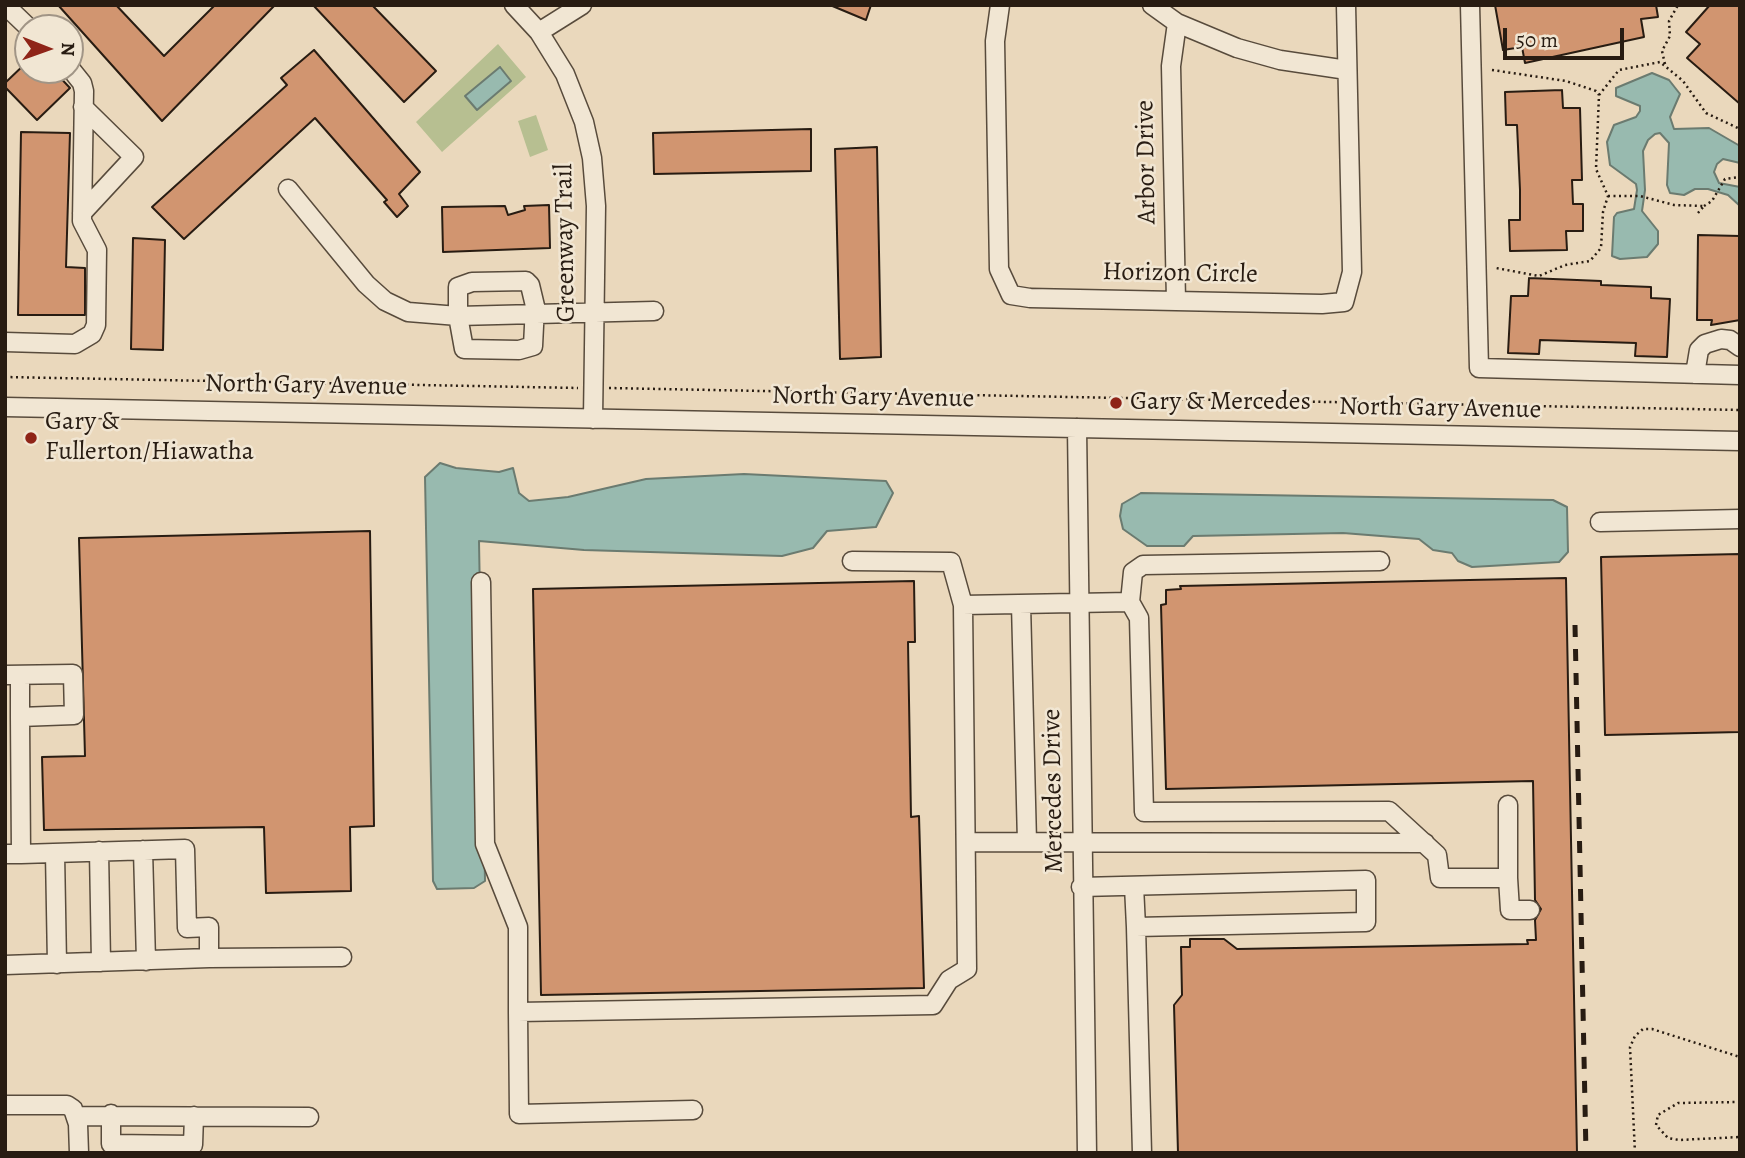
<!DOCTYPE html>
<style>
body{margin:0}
#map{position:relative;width:1745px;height:1158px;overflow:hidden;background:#ead8bc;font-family:Alegreya,serif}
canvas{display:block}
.frame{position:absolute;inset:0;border:7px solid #281c12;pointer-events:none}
.north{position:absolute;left:14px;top:14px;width:70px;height:70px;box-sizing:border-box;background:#f1e6d3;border:2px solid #a19586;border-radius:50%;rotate:91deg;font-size:19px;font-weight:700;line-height:28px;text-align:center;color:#281c12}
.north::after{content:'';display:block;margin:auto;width:24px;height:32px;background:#8f2418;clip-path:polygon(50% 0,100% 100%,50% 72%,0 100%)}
.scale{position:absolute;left:1503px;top:28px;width:121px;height:32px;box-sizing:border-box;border:4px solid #281c12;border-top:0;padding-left:9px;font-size:21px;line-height:24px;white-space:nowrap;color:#281c12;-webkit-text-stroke:5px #f1e6d3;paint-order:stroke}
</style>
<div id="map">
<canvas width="1745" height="1158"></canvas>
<div class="frame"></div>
<div class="north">N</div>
<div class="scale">50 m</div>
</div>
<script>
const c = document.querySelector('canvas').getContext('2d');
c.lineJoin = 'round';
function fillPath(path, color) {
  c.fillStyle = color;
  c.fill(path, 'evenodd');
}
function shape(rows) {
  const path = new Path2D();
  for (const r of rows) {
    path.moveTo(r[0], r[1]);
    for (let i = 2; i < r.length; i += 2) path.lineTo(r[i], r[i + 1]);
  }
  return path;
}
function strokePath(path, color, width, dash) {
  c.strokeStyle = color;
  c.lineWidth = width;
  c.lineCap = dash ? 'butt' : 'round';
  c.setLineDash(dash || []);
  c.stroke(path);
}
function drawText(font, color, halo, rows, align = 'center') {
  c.font = font + ' Alegreya,serif';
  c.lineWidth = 5;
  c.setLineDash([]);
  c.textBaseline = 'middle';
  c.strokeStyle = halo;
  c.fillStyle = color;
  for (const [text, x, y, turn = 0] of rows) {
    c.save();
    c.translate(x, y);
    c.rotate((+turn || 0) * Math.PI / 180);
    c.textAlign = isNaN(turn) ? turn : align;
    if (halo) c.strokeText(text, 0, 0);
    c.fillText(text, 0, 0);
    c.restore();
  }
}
fillPath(shape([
 [498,44,526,77,442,152,416,122],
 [536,115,548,150,530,157,518,121]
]), '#b7bf91');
const water = shape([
 [500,67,511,81,477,110,465,96,500,67],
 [1652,73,1669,80,1680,94,1670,117,1674,129,1709,128,1740,146,1740,163,1723,159,1717,164,1714,172,1719,183,1740,187,1740,206,1728,195,1708,189,1695,189,1684,195,1670,193,1667,185,1669,143,1660,133,1655,134,1648,140,1643,151,1645,190,1642,211,1658,231,1658,244,1647,257,1620,259,1612,256,1614,217,1617,213,1634,209,1637,190,1636,184,1610,165,1607,142,1614,125,1636,117,1640,111,1640,106,1616,96,1616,88,1652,73],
 [440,463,456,468,499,472,513,468,519,493,529,501,568,497,646,479,744,474,886,481,893,493,876,527,827,531,813,548,782,556,584,550,479,541,485,881,474,888,437,889,433,881,425,477,440,463],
 [1141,493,1553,500,1567,507,1568,552,1559,562,1472,567,1458,561,1452,553,1433,550,1419,539,1343,533,1193,536,1184,546,1147,546,1123,529,1120,516,1122,504,1141,493]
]);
fillPath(water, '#98baaf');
strokePath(water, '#6b7b70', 2);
const building = shape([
 [58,5,116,5,164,56,215,5,275,5,162,121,58,5],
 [313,5,372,5,436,71,404,102,313,5],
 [830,5,871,5,866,20,830,5],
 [1495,5,1656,5,1658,17,1641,19,1644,37,1525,63,1522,47,1503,50,1495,5],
 [1710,5,1740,5,1740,104,1687,58,1700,44,1686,32,1710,5],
 [314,50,420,172,399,194,408,206,397,217,384,202,387,200,315,118,184,239,152,207,287,85,281,78,314,50],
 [28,61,28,70,53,70,70,88,37,120,5,87,5,83,28,61],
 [1562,90,1563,108,1580,108,1582,180,1572,180,1573,204,1583,204,1583,231,1566,231,1567,250,1510,251,1509,220,1520,220,1520,190,1517,125,1506,125,1505,92,1562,90],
 [811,129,811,171,654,174,653,133,811,129],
 [21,132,70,133,66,267,85,268,85,315,18,315,21,132],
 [877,147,881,357,840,359,835,149,877,147],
 [549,205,550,248,443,252,442,207,505,206,508,215,525,210,524,206,549,205],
 [1698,235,1740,236,1740,320,1711,325,1712,320,1697,320,1698,235],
 [133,238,165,240,163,350,131,349,133,238],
 [1529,278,1601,281,1601,285,1651,287,1651,298,1670,299,1667,357,1635,356,1636,343,1540,340,1539,354,1508,353,1511,296,1528,296,1529,278],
 [370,531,374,826,350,827,351,891,266,893,264,827,44,830,42,757,85,756,79,538,370,531],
 [1740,554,1740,732,1605,735,1601,557,1740,554],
 [1566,578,1577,1153,1178,1153,1174,1005,1182,995,1181,947,1190,947,1190,939,1224,939,1237,949,1528,944,1527,940,1536,940,1535,920,1541,909,1535,900,1533,781,1166,789,1161,605,1166,604,1166,590,1181,589,1180,586,1566,578],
 [914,581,915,642,908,642,911,817,919,816,924,988,541,995,533,589,914,581]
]);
fillPath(building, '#d19570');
strokePath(building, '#281c12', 2);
const minor = shape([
 [5,5,29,28],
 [514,5,539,32,565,74,584,122,592,158,596,206,593,419],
 [1000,5,995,41,999,269,1011,295,1030,298,1322,304,1344,302,1352,272,1346,5],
 [1152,5,1177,23,1237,48,1280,60,1347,70],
 [1470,5,1479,368,1740,375],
 [539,32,582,5],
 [288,189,366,284,385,301,408,312,458,316,654,311],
 [82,213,134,157,83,107],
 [526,281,530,285,535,306,533,346,519,350,464,349,458,316,458,287,472,282,526,281],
 [1176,300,1171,66,1177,23],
 [5,342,75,344,92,334,96,325,97,250,82,221,84,91,82,83,70,68],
 [1695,374,1699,350,1705,344,1721,339,1730,340,1740,347],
 [5,407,1740,441],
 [1077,428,1087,1153],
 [1600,522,1740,519],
 [852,561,951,562,963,605],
 [481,582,485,844,518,927,518,1012],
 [1130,602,1133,572,1143,565,1380,561],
 [1021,604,1027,842],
 [5,675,73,674,74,715,20,717,20,675],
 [966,842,1425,843],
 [143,850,146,961],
 [99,851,101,962],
 [55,853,57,964],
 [5,854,21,854,20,717],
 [1508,878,1508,805],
 [1134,886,1136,927],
 [1081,887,1366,880,1366,922,1136,927,1142,1153],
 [209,958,342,957],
 [5,965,209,958,209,927,187,928,185,849,21,854],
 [5,1105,67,1105,73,1109,78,1124,79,1153],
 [693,1110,519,1114,518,1012,933,1005,949,980,967,969,963,605,1130,602,1139,618,1144,812,1389,811,1437,855,1440,878,1508,878,1510,910,1530,910],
 [111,1114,111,1144,193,1145,194,1116],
 [77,1116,309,1117]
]);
strokePath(minor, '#584b3c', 21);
strokePath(shape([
 [1665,64,1662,51,1670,36,1669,21,1678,5],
 [1492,70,1566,81,1596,91,1599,95,1596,169,1608,196,1603,212,1601,248,1590,261,1565,265,1539,276,1496,268],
 [1599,95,1619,70,1660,62,1683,81,1706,113,1740,129],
 [1608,196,1640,196,1674,205,1704,206,1698,213],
 [1704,206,1712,201,1725,179,1740,177],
 [5,377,578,388],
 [609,388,1740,410],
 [1740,1102,1678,1103,1658,1115,1656,1125,1668,1138,1679,1140,1740,1137],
 [1635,1153,1630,1047,1635,1036,1643,1029,1652,1029,1740,1057]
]), '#281c12', 2.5, [2, 3.5]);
strokePath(minor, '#f1e6d3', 18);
strokePath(shape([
 [1575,625,1586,1153]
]), '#281c12', 5, [12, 12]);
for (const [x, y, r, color] of [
 [1116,403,7,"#8f2418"],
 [31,438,7,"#8f2418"]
]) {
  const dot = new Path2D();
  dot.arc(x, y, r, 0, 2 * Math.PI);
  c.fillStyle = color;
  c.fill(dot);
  strokePath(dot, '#f1e6d3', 2.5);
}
drawText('26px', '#281c12', '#f1e6d3', [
 ["Arbor Drive",1147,162,-91],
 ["Greenway Trail",566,243,-91],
 ["Horizon Circle",1180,274,1],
 ["North Gary Avenue",306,386,1],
 ["North Gary Avenue",873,398,1],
 ["North Gary Avenue",1440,409,1],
 ["Mercedes Drive",1054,791,-91]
]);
drawText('26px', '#281c12', '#f1e6d3', [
 ["Gary & Mercedes",1130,403],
 ["Gary &",45,423],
 ["Fullerton/Hiawatha",45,453]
], 'left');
</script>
